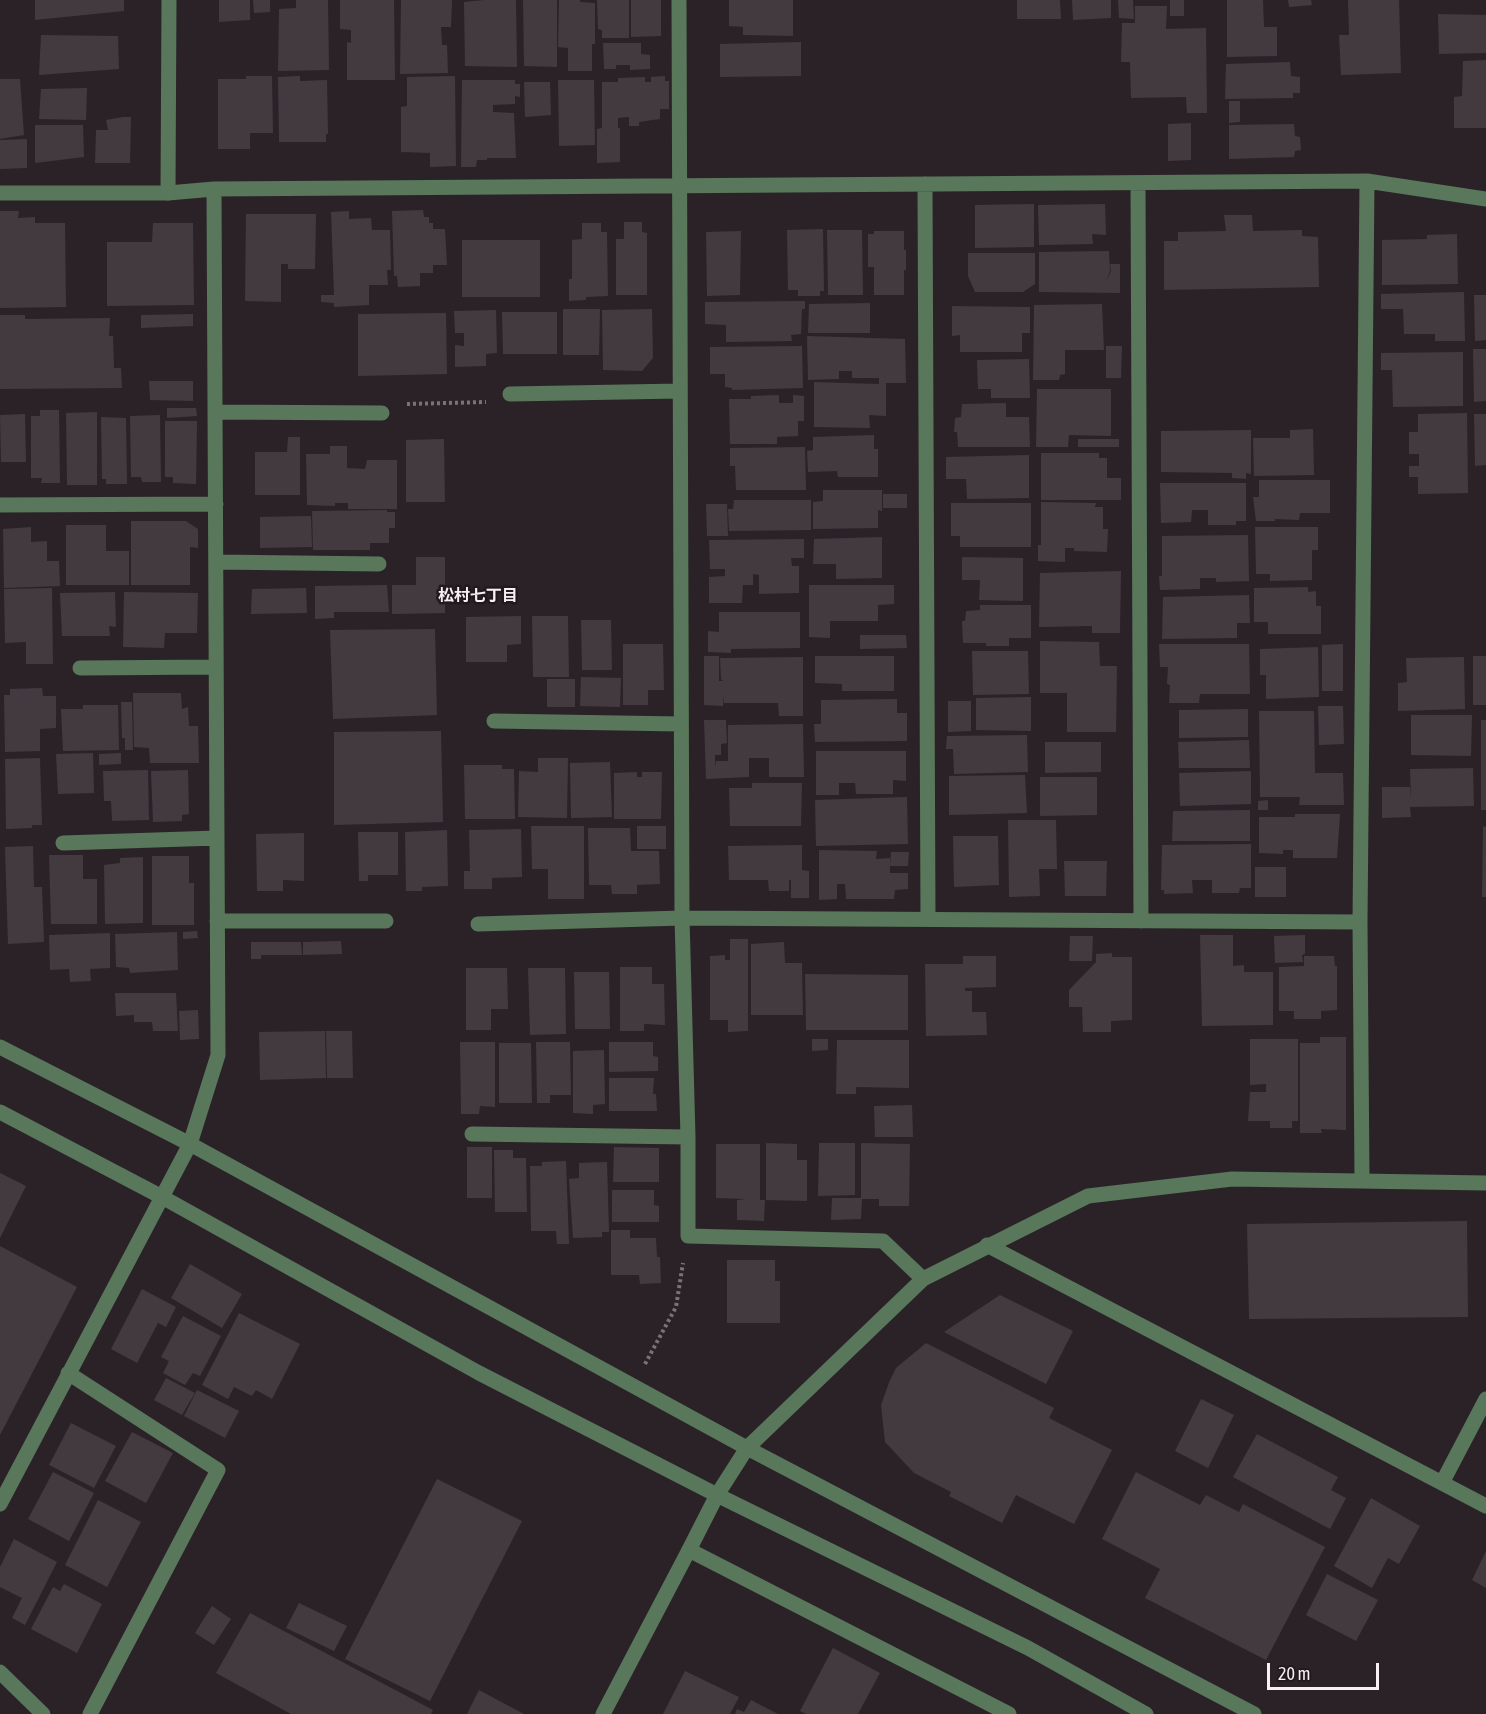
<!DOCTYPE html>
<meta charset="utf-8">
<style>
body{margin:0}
#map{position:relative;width:1486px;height:1714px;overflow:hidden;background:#2b2228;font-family:"Asap Condensed",sans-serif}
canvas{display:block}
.scale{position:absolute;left:1267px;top:1663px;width:112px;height:27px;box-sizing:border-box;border:3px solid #f6f0f4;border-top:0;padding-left:8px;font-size:18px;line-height:21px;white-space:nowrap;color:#f6f0f4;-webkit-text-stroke:4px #22191f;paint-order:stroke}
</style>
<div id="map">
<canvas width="1486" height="1714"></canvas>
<div class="scale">20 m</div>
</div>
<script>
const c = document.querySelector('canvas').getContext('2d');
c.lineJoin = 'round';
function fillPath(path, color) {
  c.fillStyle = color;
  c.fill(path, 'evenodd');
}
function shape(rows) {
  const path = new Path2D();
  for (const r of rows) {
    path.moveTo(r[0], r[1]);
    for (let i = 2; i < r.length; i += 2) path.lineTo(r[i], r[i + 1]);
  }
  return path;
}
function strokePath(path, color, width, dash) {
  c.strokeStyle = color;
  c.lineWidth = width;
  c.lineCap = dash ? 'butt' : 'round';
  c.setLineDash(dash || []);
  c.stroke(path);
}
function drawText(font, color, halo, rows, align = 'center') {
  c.font = font + ' "Asap Condensed","Noto Sans JP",sans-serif';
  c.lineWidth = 5;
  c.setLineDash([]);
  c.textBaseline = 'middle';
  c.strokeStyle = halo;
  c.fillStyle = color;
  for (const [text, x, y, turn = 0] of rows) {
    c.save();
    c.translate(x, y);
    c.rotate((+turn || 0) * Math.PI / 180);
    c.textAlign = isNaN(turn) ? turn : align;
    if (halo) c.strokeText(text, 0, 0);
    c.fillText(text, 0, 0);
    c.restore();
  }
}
fillPath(shape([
 [35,0,124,0,124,11,35,20],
 [219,0,250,0,250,20,219,22],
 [253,0,270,0,270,12,254,13],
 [296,0,328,0,329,70,278,71,279,9,296,8],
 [340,0,394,0,395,80,347,80,347,42,351,43,351,30,340,29],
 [401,0,452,0,451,27,441,27,442,45,447,45,448,73,400,74],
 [484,0,516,0,517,67,465,66,464,2],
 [523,0,557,0,557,67,524,66],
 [559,0,580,0,580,2,595,3,595,44,592,44,592,71,568,71,568,48,558,47],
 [597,0,629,0,629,38,602,38,602,30,598,29],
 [631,0,661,0,661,36,631,37],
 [729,0,793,0,793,36,743,35,743,27,729,26],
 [1017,0,1060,0,1061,19,1017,19],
 [1072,0,1111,0,1111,18,1073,20],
 [1118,0,1133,0,1134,19,1119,18],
 [1170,0,1184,0,1184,16,1170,16],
 [1227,0,1263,0,1264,27,1277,27,1277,56,1227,57],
 [1288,0,1311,0,1312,5,1289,7],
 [1348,0,1399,0,1401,73,1341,75,1339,35,1349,35],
 [1135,6,1167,6,1166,29,1206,28,1207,113,1187,113,1186,97,1131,98,1130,62,1121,62,1122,23,1135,23],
 [1438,14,1486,15,1486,53,1439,54],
 [41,35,118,36,119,69,39,75],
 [801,42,801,76,720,77,720,44],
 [603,43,641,43,641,54,650,55,650,69,630,70,630,65,616,65,616,69,604,69],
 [1486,60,1486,128,1454,128,1454,97,1462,96,1463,61],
 [1290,62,1291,76,1300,77,1300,93,1293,93,1293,98,1225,99,1226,64],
 [246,76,272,76,273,133,250,133,250,149,218,149,218,79,246,79],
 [300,76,300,81,327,80,328,134,326,134,326,142,279,142,278,77],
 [455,76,456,166,430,167,430,153,401,152,401,107,407,106,407,77],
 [665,76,665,81,669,81,669,109,660,109,660,119,639,122,639,126,629,126,629,117,618,118,618,128,620,128,620,162,597,163,597,129,602,128,602,82,618,82,618,78,645,77,645,82,651,82,651,77],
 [0,79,20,79,24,135,0,139],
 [462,80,515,80,515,84,520,84,520,97,515,96,515,104,493,105,493,112,514,113,516,158,487,158,487,160,477,160,476,167,461,167],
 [558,80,594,80,595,145,559,146],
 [524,82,550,82,551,115,525,117],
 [87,88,86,120,39,119,41,89],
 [1229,101,1240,101,1240,122,1229,123],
 [123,117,131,117,130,163,95,163,96,130,108,130,106,120],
 [1191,123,1191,160,1168,161,1168,124],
 [1294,124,1295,136,1300,137,1301,150,1295,151,1294,157,1229,159,1229,125],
 [35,125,83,125,84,157,35,163],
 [27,139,27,168,0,169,0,140],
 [1034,204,1034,247,975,248,975,205],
 [1105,204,1106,235,1092,234,1093,244,1039,245,1038,205],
 [423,210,424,217,429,217,429,223,433,223,433,229,445,229,447,265,433,265,433,273,420,273,420,286,398,287,397,276,394,276,392,211],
 [0,211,19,211,18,218,35,217,35,223,65,223,66,307,0,308],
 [349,211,349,219,371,218,372,230,390,230,391,270,387,270,388,285,369,285,369,305,334,307,334,303,321,302,321,295,334,295,331,212],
 [246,214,316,214,315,269,288,269,288,264,281,264,281,302,245,301],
 [1224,215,1252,215,1253,231,1302,230,1302,236,1318,237,1319,287,1164,290,1164,241,1178,241,1178,232,1226,231],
 [624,222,642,222,642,232,647,233,647,295,616,295,616,239,624,239],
 [153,223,193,223,194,305,107,306,107,242,152,242],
 [582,223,601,223,601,232,607,232,608,296,586,297,586,300,569,301,569,279,572,279,572,240,582,239],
 [823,229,824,291,820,291,820,296,798,296,798,290,788,290,787,230],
 [827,230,862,230,863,295,828,295],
 [741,231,740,295,707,296,706,232],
 [874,231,904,231,904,250,906,250,906,270,904,270,904,295,874,295,874,267,868,267,868,234,874,234],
 [1457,234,1458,284,1382,285,1382,240,1427,239,1427,235],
 [462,240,540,240,540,297,462,297],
 [1109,251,1110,271,1106,282,1111,271,1110,264,1120,264,1120,293,1039,292,1039,252],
 [968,253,1035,253,1035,284,1023,292,975,292,968,276],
 [1464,292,1465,341,1435,341,1435,334,1404,334,1403,309,1381,309,1381,294],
 [1474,295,1486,295,1486,340,1475,341],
 [805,301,805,309,802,309,801,334,791,335,792,341,726,342,726,325,705,324,705,302],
 [870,303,870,333,808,333,809,304],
 [1102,304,1104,350,1065,350,1065,374,1060,375,1059,380,1033,380,1034,305],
 [952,306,1030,307,1030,333,1022,333,1022,352,960,352,960,335,952,336],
 [563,309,600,309,599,355,563,355],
 [652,309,653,358,642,371,603,370,602,310],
 [496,310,497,353,486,354,486,366,455,367,455,345,464,346,464,333,455,333,454,311],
 [502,312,557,312,557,354,503,354],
 [446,313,447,374,358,376,358,314],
 [193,314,193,326,141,328,141,315],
 [0,315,25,315,25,319,110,318,109,336,113,336,114,368,121,368,122,388,0,389],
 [807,336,905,339,906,383,886,383,886,416,869,415,870,428,814,427,814,382,879,384,879,378,852,378,852,371,839,371,839,379,808,380],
 [802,346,803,388,732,390,732,388,725,387,725,374,710,374,710,347],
 [1106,346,1122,346,1121,378,1106,378],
 [1473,349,1486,349,1486,401,1474,402],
 [1463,352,1463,406,1393,407,1392,370,1381,370,1381,353],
 [1029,359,1030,398,991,398,991,389,978,389,977,360],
 [149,381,193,381,193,401,150,400],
 [1037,389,1111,389,1111,436,1069,435,1068,447,1036,447],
 [779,395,779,403,793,403,793,395,804,396,804,421,798,421,798,436,777,437,777,444,730,444,729,399,751,399,751,396],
 [1006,403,1006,417,1029,417,1030,447,958,447,957,432,954,432,955,418,961,417,962,404],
 [167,408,196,408,197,416,167,418],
 [40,410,59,410,60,483,41,483,42,478,31,478,31,416,40,416],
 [97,412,97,485,67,485,66,413],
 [1467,413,1468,493,1418,494,1418,477,1409,477,1409,466,1419,466,1419,454,1409,454,1409,432,1418,432,1418,414],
 [25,414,26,462,1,462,0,415],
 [1474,414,1486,414,1486,465,1475,466],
 [160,415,161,482,142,482,141,477,131,477,130,416],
 [101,417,126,418,127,484,106,484,106,479,102,479],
 [165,421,197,421,196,484,173,483,173,477,165,477],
 [1313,429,1314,475,1254,476,1253,438,1290,438,1290,430],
 [1251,430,1251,474,1246,473,1246,479,1232,478,1232,473,1161,472,1161,431],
 [874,435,874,449,878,449,878,477,838,477,837,471,808,472,807,451,813,450,813,437],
 [288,437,300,437,300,495,255,495,255,452,287,452],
 [444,439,445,502,406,502,406,440],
 [1078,439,1119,439,1119,447,1078,447],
 [330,446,347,446,347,468,365,469,367,460,397,460,397,509,348,509,348,503,335,503,335,506,307,505,306,454,330,454],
 [805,447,806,490,736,490,735,466,730,466,730,448],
 [1041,453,1099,453,1099,458,1107,458,1107,478,1121,478,1121,500,1041,500],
 [1029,455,1029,498,967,499,966,479,946,479,946,457],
 [1259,480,1330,480,1330,513,1300,513,1299,520,1275,519,1275,521,1256,521,1253,497,1259,497],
 [1160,483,1246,483,1246,521,1236,521,1236,525,1208,525,1208,510,1192,510,1191,522,1161,523],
 [823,490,882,490,882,511,878,510,878,528,813,529,813,502,823,501],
 [883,494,907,494,907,508,883,508],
 [734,500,811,500,811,530,729,531,728,509,733,509],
 [1041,502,1096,503,1095,507,1103,507,1103,529,1108,529,1107,552,1074,551,1074,548,1065,548,1065,562,1038,561,1038,545,1041,545],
 [951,503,1031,503,1031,547,960,547,960,536,951,536],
 [706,504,727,504,728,536,707,536],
 [387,510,387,512,395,512,395,528,389,528,389,543,370,543,370,550,313,550,312,511],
 [311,516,312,547,260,548,260,517],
 [131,521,186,521,198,529,198,548,190,547,190,585,131,585],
 [66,525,106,525,106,551,129,551,129,585,66,585],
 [31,527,31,542,47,541,47,561,59,561,60,586,4,588,3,529],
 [1255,527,1318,527,1318,550,1312,550,1312,580,1270,581,1270,574,1256,574],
 [1248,535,1249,581,1216,582,1216,578,1200,578,1200,589,1160,590,1159,576,1162,576,1162,536],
 [882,537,882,578,836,579,836,564,813,564,814,539],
 [804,539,804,558,791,558,792,566,799,566,799,593,759,594,759,575,753,574,753,585,743,585,742,603,709,603,709,577,725,576,725,569,710,569,709,540],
 [416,557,445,557,445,613,392,614,392,585,416,585],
 [962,557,1023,558,1023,601,979,600,980,580,962,580],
 [1121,571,1120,633,1092,633,1092,626,1039,627,1040,573],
 [387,585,389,612,334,612,334,618,315,619,315,586],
 [809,585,894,585,894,604,878,605,878,621,830,621,830,638,809,637],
 [1308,587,1308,592,1316,591,1316,606,1321,606,1321,634,1268,634,1268,622,1254,622,1254,588],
 [52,588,53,664,26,664,26,642,5,643,4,589],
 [306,588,307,613,251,614,252,589],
 [115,592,116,627,109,626,110,636,62,636,60,593],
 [124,592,198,593,197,633,165,633,164,648,123,647],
 [1249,595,1250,623,1237,623,1237,638,1162,639,1163,597],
 [980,605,1031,605,1031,638,1009,638,1009,646,986,646,986,643,963,643,962,621,965,621,966,611,980,610],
 [719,612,800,612,800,648,731,649,731,653,708,652,708,631,719,632],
 [521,616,521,644,507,645,507,662,466,662,466,617],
 [532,616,568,616,569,677,533,677],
 [581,620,611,620,612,670,582,670],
 [435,629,437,715,333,719,330,630],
 [860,635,906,635,907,648,860,649],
 [1040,641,1099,642,1100,666,1117,666,1116,732,1067,732,1067,693,1040,693],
 [623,644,663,644,664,690,648,690,648,705,623,705],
 [1159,644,1249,644,1250,694,1200,694,1199,703,1169,703,1170,685,1167,684,1168,667,1160,667],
 [1343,644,1343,691,1322,691,1322,645],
 [1318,647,1319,697,1266,699,1266,675,1260,675,1260,649],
 [972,651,1028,651,1029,694,973,695],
 [704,656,719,656,719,681,723,681,721,679,720,658,803,657,803,716,779,716,778,703,724,703,724,695,723,706,704,705],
 [815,656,894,656,894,691,842,691,842,684,815,683],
 [1473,656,1486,656,1486,705,1473,705],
 [1464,657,1465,709,1398,711,1398,683,1407,682,1406,658],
 [581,677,621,678,620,707,580,706],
 [547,679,575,679,575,707,547,707],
 [42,688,43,696,56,696,56,728,40,729,40,751,5,752,4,695,10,695,10,689],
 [133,693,181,693,182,709,188,707,189,726,198,726,199,763,150,763,149,748,134,747],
 [1031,697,1031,731,976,730,976,698],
 [897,699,897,713,907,713,907,741,815,742,814,724,821,724,821,700],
 [948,701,971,701,971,731,948,732],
 [121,702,132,702,133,750,125,750,125,738,122,738],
 [83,705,118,705,119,750,63,751,61,709,83,709],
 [1318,706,1343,706,1344,744,1319,745],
 [1248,709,1248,737,1179,738,1179,710],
 [1259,711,1314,711,1315,773,1343,773,1344,805,1299,805,1300,797,1260,797],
 [1411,715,1472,715,1471,756,1411,755],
 [704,720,726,720,727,743,721,744,721,755,715,755,715,767,716,761,728,761,728,725,803,724,804,777,769,777,769,758,749,758,749,777,706,779],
 [1481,720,1486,720,1486,810,1481,810],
 [441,731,443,822,334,825,334,732],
 [1027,735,1028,772,954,774,953,749,946,749,947,736],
 [1249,740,1250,768,1179,768,1178,742],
 [1045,742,1101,742,1101,772,1045,773],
 [816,751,906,751,906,781,893,780,893,794,856,794,855,783,839,783,839,795,816,795],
 [93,753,94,793,58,794,56,754],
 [121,753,121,764,99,765,99,754],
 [40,758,42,825,32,825,32,828,6,829,5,759],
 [538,758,568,758,567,818,518,817,519,771,538,772],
 [610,762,612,817,571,818,570,763],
 [464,765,502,765,502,769,514,769,515,819,465,819],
 [1473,768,1474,806,1410,807,1411,817,1382,818,1382,787,1410,787,1411,799,1410,769],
 [148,770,149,820,112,821,111,801,104,801,103,771],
 [188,770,189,814,182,815,182,821,153,822,151,771],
 [1251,771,1251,804,1180,806,1179,773],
 [637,772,637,777,642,777,642,772,662,772,661,819,614,819,614,773],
 [1025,775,1027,813,949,815,949,776],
 [1040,777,1097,777,1097,815,1040,816],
 [752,783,802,783,801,826,730,826,729,788,752,788],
 [907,797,908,844,816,846,815,800],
 [1268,800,1268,810,1258,810,1258,801],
 [1250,810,1250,841,1172,841,1173,811],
 [1295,814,1340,814,1337,858,1293,858,1293,850,1283,850,1283,854,1259,853,1259,817,1295,817],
 [1008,820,1056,820,1057,869,1039,869,1040,896,1009,897],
 [531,826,584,826,584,899,548,899,548,869,532,869],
 [637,826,666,826,666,849,637,849],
 [1483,826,1486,827,1486,897,1482,897],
 [588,828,630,828,631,851,659,851,660,884,637,885,637,894,612,894,611,885,589,885],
 [521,829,522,877,492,878,492,889,464,889,464,871,470,871,469,830],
 [447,830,448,886,422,887,422,891,406,891,405,832],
 [358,832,398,832,398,875,368,875,368,881,359,881],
 [304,833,304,881,283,880,283,891,257,891,256,834],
 [953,836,998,836,999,885,954,887],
 [1251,844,1251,888,1240,888,1239,893,1212,893,1212,880,1192,880,1193,893,1164,894,1164,890,1161,890,1162,845],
 [802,845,802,870,809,871,809,898,791,898,791,880,789,880,789,891,769,891,768,880,729,880,728,846],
 [33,846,34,887,42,887,44,942,8,944,5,847],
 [819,850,877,851,876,859,890,858,890,873,908,873,908,889,895,890,894,899,846,899,845,884,837,884,837,899,819,900],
 [891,852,909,852,908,866,890,866],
 [49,855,83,855,83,879,97,879,97,924,51,924],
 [152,856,189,856,189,883,194,883,194,925,152,925],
 [143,857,143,923,105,924,104,865,120,863,120,858],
 [1064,861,1107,861,1106,896,1065,896],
 [1255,867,1286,867,1286,897,1255,897],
 [197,931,198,938,183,939,183,932],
 [177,932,178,970,130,973,129,968,116,967,115,934],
 [110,933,110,968,90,969,91,981,70,982,69,969,50,970,49,935],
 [1200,935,1233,935,1233,966,1244,965,1244,972,1273,972,1273,1025,1202,1026],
 [1305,935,1305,954,1302,955,1303,962,1275,963,1274,936],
 [1070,936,1093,936,1092,961,1069,961],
 [730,939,748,939,748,1031,728,1032,728,1020,710,1020,710,956,725,955,725,960,730,960],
 [341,941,342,954,303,955,303,942],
 [251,942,301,942,302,955,261,955,261,959,251,959],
 [784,942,785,963,802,963,803,1015,751,1015,751,944],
 [1112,953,1112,957,1132,957,1132,1020,1111,1021,1111,1032,1083,1032,1082,1007,1069,1007,1069,990,1096,962,1096,954],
 [963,956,996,956,996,987,965,988,965,991,972,991,972,1012,986,1012,987,1035,926,1036,925,964,963,964],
 [1304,956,1334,956,1335,966,1337,966,1337,1010,1321,1011,1321,1019,1294,1019,1294,1011,1279,1011,1279,967,1304,966],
 [620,967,652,967,652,984,664,984,665,1025,644,1024,644,1031,620,1031],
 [466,968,507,968,508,1009,491,1009,491,1030,466,1030],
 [528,968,565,968,566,1034,530,1035],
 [574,972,609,972,610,1029,575,1029],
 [805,974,908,975,908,1030,806,1030],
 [115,993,176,993,178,1031,153,1031,152,1022,134,1022,134,1015,116,1016],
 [198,1010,199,1039,180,1040,179,1011],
 [325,1031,326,1078,260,1080,259,1032],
 [326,1031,352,1031,353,1078,327,1078],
 [1320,1037,1346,1037,1346,1130,1321,1129,1322,1133,1300,1133,1300,1043,1320,1043],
 [812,1039,828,1039,828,1050,812,1051],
 [1250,1039,1298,1039,1298,1121,1292,1121,1292,1128,1270,1128,1270,1121,1248,1121,1250,1092,1266,1092,1266,1084,1250,1085],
 [837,1040,909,1040,909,1088,856,1087,856,1094,836,1094],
 [460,1042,495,1042,495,1107,480,1106,479,1114,461,1114],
 [536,1042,570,1042,571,1095,550,1095,550,1103,537,1103],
 [609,1042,653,1042,653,1056,658,1057,658,1071,609,1072],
 [499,1043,531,1043,532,1103,499,1103],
 [604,1050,605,1104,593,1105,593,1114,573,1113,573,1051],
 [609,1078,654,1078,653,1094,656,1094,657,1111,609,1111],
 [912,1105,913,1137,875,1137,874,1106],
 [766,1143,797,1144,797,1160,807,1160,807,1201,766,1200],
 [819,1143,855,1143,855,1195,818,1196],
 [861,1143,910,1144,909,1206,879,1206,879,1199,862,1199,861,1219,831,1220,832,1198,861,1198],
 [716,1144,760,1144,760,1200,765,1200,764,1221,737,1220,737,1200,746,1199,716,1198],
 [467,1147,492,1147,492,1198,467,1198],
 [614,1147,659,1148,659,1182,613,1182],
 [494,1150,513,1150,513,1158,526,1158,527,1212,495,1212],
 [566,1161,569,1244,557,1244,556,1231,531,1231,530,1166,542,1166,542,1162],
 [607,1162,609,1232,602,1232,602,1237,573,1238,569,1179,579,1178,579,1163],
 [0,1173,26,1186,0,1238],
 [612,1190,654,1190,654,1205,659,1206,659,1222,612,1222],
 [1467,1221,1468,1317,1249,1319,1247,1224],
 [611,1230,630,1230,630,1238,656,1238,657,1257,660,1257,661,1283,640,1284,639,1275,611,1275],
 [0,1246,77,1287,0,1435],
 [727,1260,775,1260,775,1281,780,1281,780,1323,727,1323],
 [190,1264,242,1294,222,1328,171,1298],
 [142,1289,176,1307,166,1327,158,1323,137,1363,111,1349],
 [1000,1295,1073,1331,1046,1384,944,1332],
 [239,1313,300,1344,272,1399,256,1390,252,1396,234,1387,228,1399,202,1385],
 [183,1316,221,1336,200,1376,193,1373,185,1385,163,1373,169,1361,161,1357],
 [926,1343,1054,1408,1049,1418,1112,1450,1074,1524,1016,1495,1002,1523,949,1496,951,1492,914,1473,885,1442,881,1405,890,1380,896,1368],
 [166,1378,195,1393,182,1415,154,1400],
 [197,1390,239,1411,225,1438,184,1416],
 [1201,1399,1234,1415,1208,1468,1175,1451],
 [71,1423,116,1446,94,1488,49,1465],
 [132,1432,173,1453,146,1503,105,1481],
 [1257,1434,1338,1477,1331,1490,1346,1498,1330,1529,1233,1477],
 [53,1472,94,1493,69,1541,28,1519],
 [1136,1472,1200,1505,1206,1495,1239,1512,1243,1504,1325,1547,1266,1660,1145,1598,1160,1569,1102,1539],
 [437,1479,522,1521,430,1701,345,1659],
 [1371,1498,1420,1526,1399,1564,1388,1558,1372,1588,1334,1566],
 [98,1500,141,1522,107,1587,65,1565],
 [14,1539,57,1562,25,1625,12,1618,22,1598,0,1587,0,1567],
 [1486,1551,1486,1588,1472,1580],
 [1327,1574,1378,1600,1356,1641,1306,1615],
 [64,1584,102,1604,77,1653,31,1629,53,1587,60,1591],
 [299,1603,347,1626,334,1651,286,1628],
 [212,1606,231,1619,214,1645,195,1633],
 [250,1613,433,1710,431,1714,291,1714,216,1673],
 [833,1648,880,1673,858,1714,806,1714,800,1711],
 [685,1671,739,1697,730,1714,663,1714],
 [479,1690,524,1714,467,1714],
 [751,1700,778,1714,735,1714,737,1709,744,1712]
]), '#433a40');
strokePath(shape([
 [407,404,486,402],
 [645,1364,676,1307,683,1263]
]), '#7a7277', 4, [3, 3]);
strokePath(shape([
 [679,0,682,918,688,1137,688,1236,883,1241,923,1279],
 [1138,183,1141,921],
 [925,184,928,919],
 [214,189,1367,181],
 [0,193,168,193,214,189,218,1055,190,1144,0,1504],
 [510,394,680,391],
 [215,412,382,413],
 [0,505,216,504],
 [216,562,379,564],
 [80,668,216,667],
 [494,721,681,724],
 [63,843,217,838],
 [217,921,386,921],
 [478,924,682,918,1360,922],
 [472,1134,688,1137],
 [1362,1180,1360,922,1367,181,1486,199],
 [987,1245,1486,1506],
 [68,1373,218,1470,90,1714],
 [747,1448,717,1495,689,1550,1009,1714],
 [1442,1483,1486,1399],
 [0,1672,43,1714]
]), '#58775b', 15);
strokePath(shape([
 [168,193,169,0],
 [0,1047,190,1144,747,1448,1254,1714],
 [0,1112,162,1197,479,1373,717,1495,1028,1648,1146,1714],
 [747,1448,923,1279,1088,1196,1232,1179,1486,1183],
 [603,1714,689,1550]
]), '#58775b', 15);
drawText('bold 16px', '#f6f0f4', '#22191f', [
 ["松村七丁目",478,596]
]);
</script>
